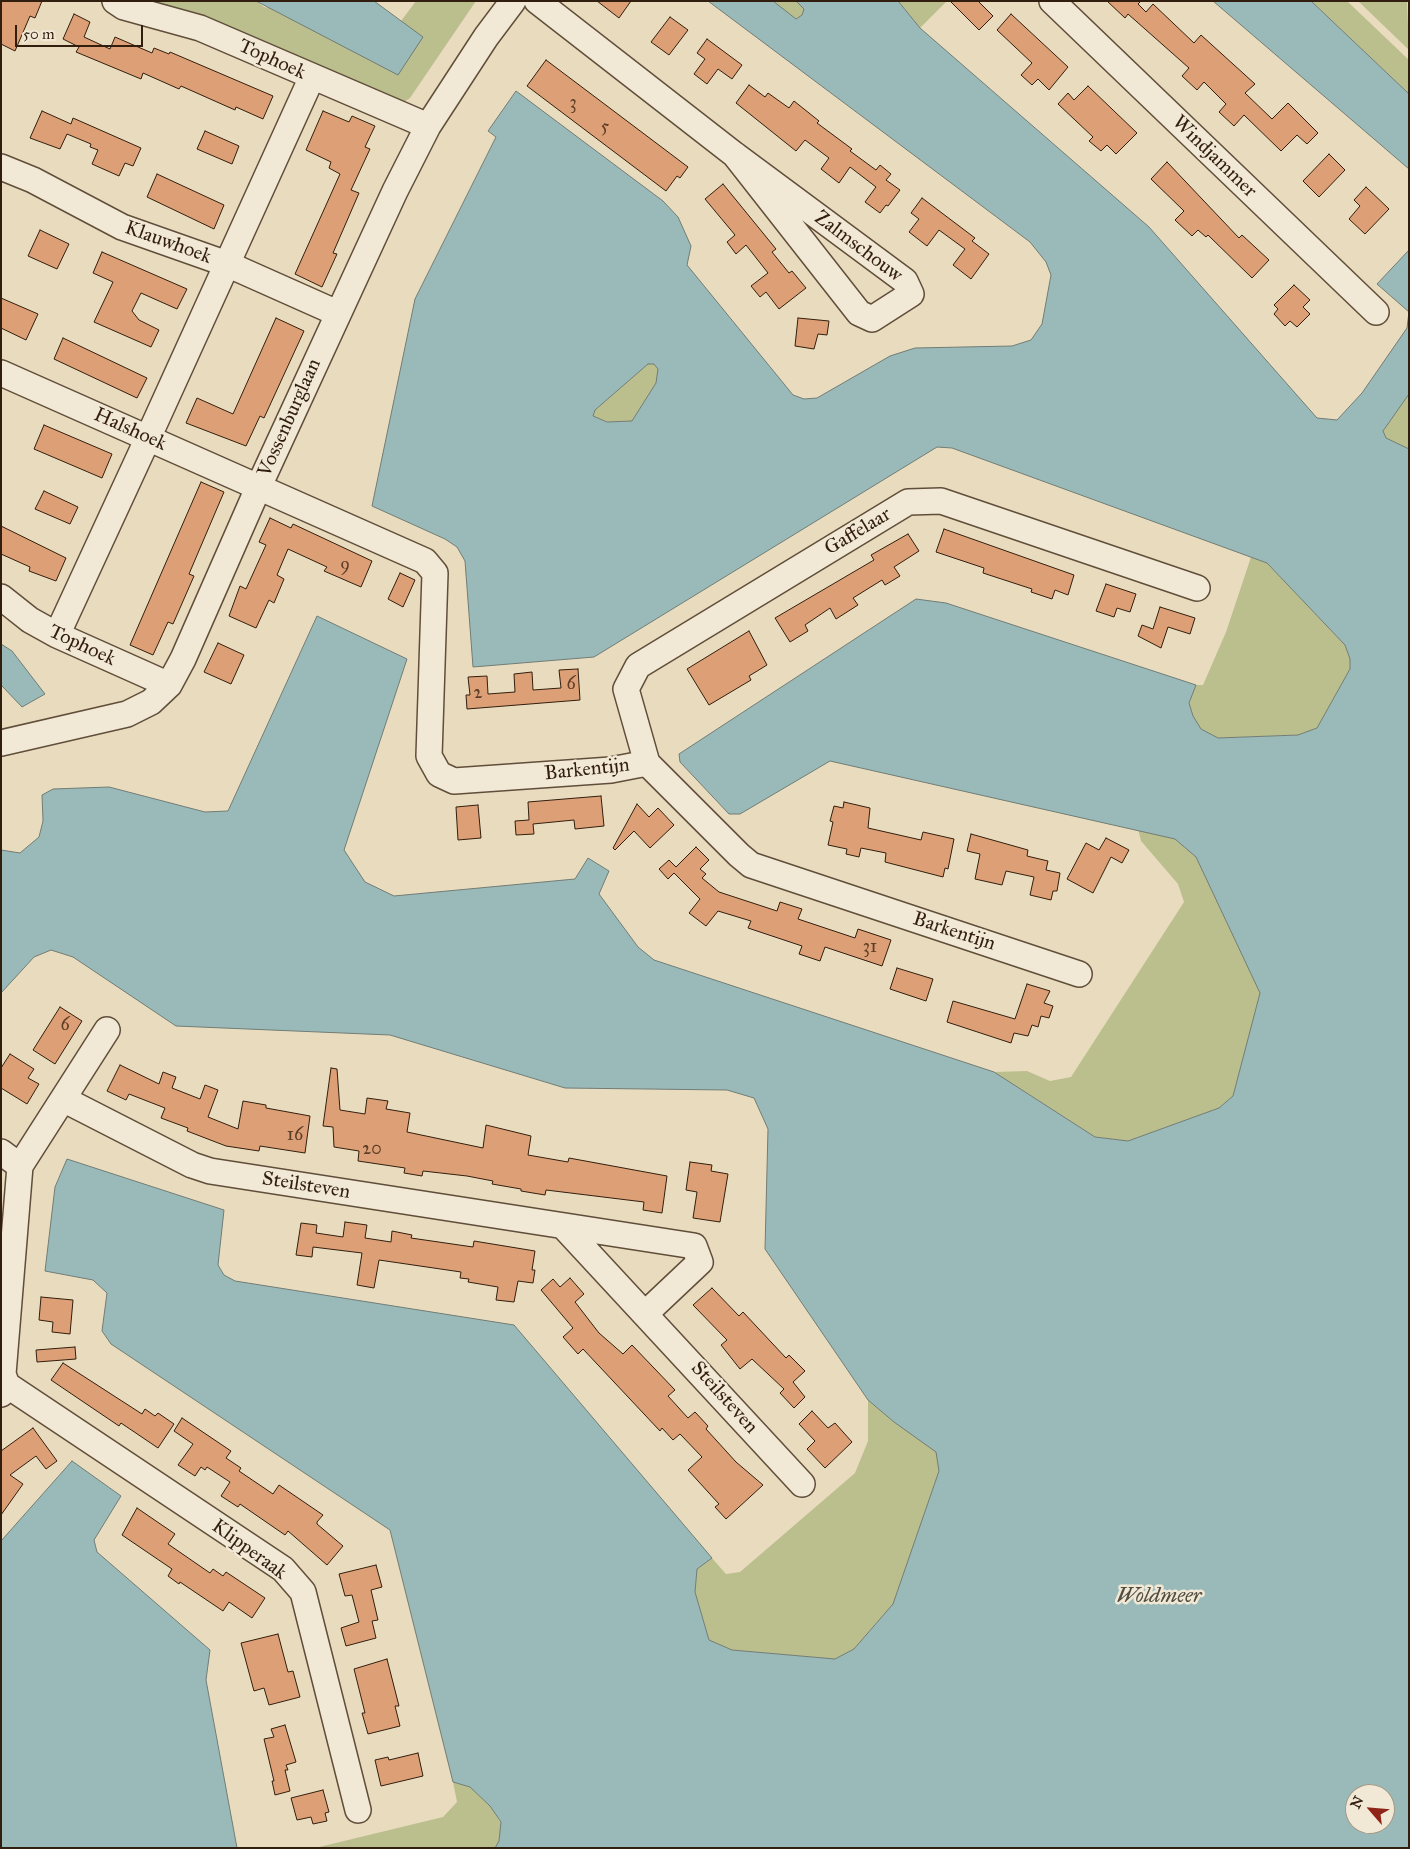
<!DOCTYPE html>
<style>
body{margin:0}
#map{position:relative;width:1410px;height:1849px;overflow:hidden;background:#e9dcbe;font-family:"IM FELL Great Primer",serif}
canvas{display:block}
.frame{position:absolute;inset:0;border:2px solid #321e0e;pointer-events:none}
.north{position:absolute;left:1345px;top:1784px;width:50px;height:50px;box-sizing:border-box;background:#f1e8d5;border:1px solid #a59785;border-radius:50%;rotate:297deg;font-size:14px;font-weight:700;line-height:20px;text-align:center;color:#321e0e}
.north::after{content:'';display:block;margin:auto;width:18px;height:22px;background:#8f2418;clip-path:polygon(50% 0,100% 100%,50% 72%,0 100%)}
.scale{position:absolute;left:15px;top:25px;width:128px;height:22px;box-sizing:border-box;border:2px solid #321e0e;border-top:0;padding-left:6px;font-size:15px;line-height:18px;white-space:nowrap;color:#321e0e;-webkit-text-stroke:4px #f1e8d5;paint-order:stroke}
</style>
<div id="map">
<canvas width="1410" height="1849"></canvas>
<div class="frame"></div>
<div class="north">N</div>
<div class="scale">50 m</div>
</div>
<script>
const c = document.querySelector('canvas').getContext('2d');
c.lineJoin = 'round';
function fillPath(path, color) {
  c.fillStyle = color;
  c.fill(path, 'evenodd');
}
function shape(rows) {
  const path = new Path2D();
  for (const r of rows) {
    path.moveTo(r[0], r[1]);
    for (let i = 2; i < r.length; i += 2) path.lineTo(r[i], r[i + 1]);
  }
  return path;
}
function strokePath(path, color, width, dash) {
  c.strokeStyle = color;
  c.lineWidth = width;
  c.lineCap = dash ? 'butt' : 'round';
  c.setLineDash(dash || []);
  c.stroke(path);
}
function drawText(font, color, halo, rows, align = 'center') {
  c.font = font + ' "IM FELL Great Primer",serif';
  c.lineWidth = 5;
  c.setLineDash([]);
  c.textBaseline = 'middle';
  c.strokeStyle = halo;
  c.fillStyle = color;
  for (const [text, x, y, turn = 0] of rows) {
    c.save();
    c.translate(x, y);
    c.rotate((+turn || 0) * Math.PI / 180);
    c.textAlign = isNaN(turn) ? turn : align;
    if (halo) c.strokeText(text, 0, 0);
    c.fillText(text, 0, 0);
    c.restore();
  }
}
fillPath(shape([
 [153,1,256,1,264,7,422,38,401,21,416,1,476,1,410,98,401,104,217,23],
 [773,1,796,1,804,9,802,15,795,19],
 [898,1,947,1,920,28],
 [1311,1,1347,1,1409,60,1409,94],
 [1358,1,1407,1,1409,50],
 [648,364,654,364,659,369,656,384,632,421,607,422,593,416,595,410],
 [1409,394,1409,449,1386,438,1383,431],
 [1251,557,1267,563,1345,645,1350,659,1350,669,1317,728,1298,735,1218,738,1201,729,1193,716,1189,703,1196,685,1203,685,1226,632],
 [1138,829,1175,839,1196,857,1260,993,1233,1096,1219,1108,1128,1141,1095,1137,994,1072,1027,1071,1050,1081,1071,1077,1184,902,1178,884,1141,841],
 [868,1400,894,1422,936,1451,939,1471,893,1604,854,1649,835,1659,732,1650,709,1640,695,1592,697,1569,712,1558,726,1574,740,1572,855,1473,868,1441],
 [453,1782,470,1787,490,1806,501,1823,499,1841,495,1848,315,1848,443,1817,457,1802]
]), '#bbbf8e');
const water = shape([
 [256,1,374,1,423,37,398,75,256,1],
 [708,1,773,1,796,19,802,15,804,9,796,1,898,1,920,28,1149,227,1317,418,1337,420,1362,393,1407,328,1409,312,1377,284,1409,250,1409,394,1383,431,1386,438,1409,449,1409,1848,495,1848,499,1841,501,1822,490,1806,470,1787,453,1782,390,1530,111,1344,102,1331,107,1293,93,1280,45,1271,55,1187,67,1159,224,1210,218,1265,224,1275,235,1281,514,1325,712,1558,697,1569,695,1592,709,1640,732,1650,835,1659,854,1649,893,1604,939,1471,936,1452,894,1422,868,1400,765,1249,768,1129,754,1098,727,1090,565,1088,390,1035,176,1026,73,957,51,950,34,957,1,993,1,850,20,853,39,837,43,821,42,795,53,789,109,787,205,812,228,811,317,616,407,659,344,850,365,882,394,896,575,879,588,858,609,871,599,894,638,947,654,960,994,1072,1095,1137,1128,1141,1219,1108,1233,1096,1260,993,1196,857,1175,839,830,761,740,814,729,814,680,762,679,754,916,599,946,603,1196,685,1189,703,1193,716,1201,729,1218,738,1298,735,1317,728,1350,669,1350,659,1345,645,1267,563,952,448,937,447,594,657,473,667,465,561,457,547,445,539,372,506,415,299,496,137,488,131,516,91,663,201,678,217,691,246,687,265,793,395,804,399,817,398,890,356,915,348,1012,346,1031,340,1042,324,1051,275,1046,262,1030,242,708,1],
 [648,364,654,364,658,369,656,383,632,421,607,422,593,416,595,410,648,364],
 [1355,1794,1385,1794,1385,1824,1355,1824,1355,1794],
 [1213,1,1311,1,1409,94,1409,169,1213,1],
 [1,644,12,651,45,694,22,707,1,685,1,644],
 [72,1461,121,1496,94,1540,97,1552,210,1650,206,1680,237,1848,1,1848,1,1541,72,1461]
]);
fillPath(water, '#9abab9');
strokePath(water, '#707c75', 1);
const building = shape([
 [1,1,42,1,35,18,30,16,15,51,1,44,1,1],
 [597,1,631,1,619,18,597,1],
 [950,1,978,1,993,16,979,30,950,1],
 [1107,1,1141,1,1138,4,1146,12,1153,4,1194,43,1201,35,1255,84,1245,93,1272,119,1288,103,1318,133,1307,144,1297,135,1281,151,1244,115,1234,126,1219,112,1226,104,1204,82,1197,90,1182,76,1189,68,1128,14,1125,18,1107,1],
 [74,14,90,22,84,37,110,49,115,37,152,53,154,48,169,54,170,52,273,96,263,119,236,107,235,110,181,86,179,89,143,73,141,79,76,52,79,47,63,39,74,14],
 [1011,14,1068,67,1049,90,1038,79,1032,85,1021,75,1032,63,997,30,1011,14],
 [670,17,688,30,669,55,651,42,670,17],
 [707,39,742,65,732,79,718,69,707,84,694,74,705,59,697,53,707,39],
 [546,60,688,167,680,178,677,176,666,191,527,86,546,60],
 [749,85,765,97,768,93,789,108,794,101,819,121,817,123,852,149,850,151,876,170,880,165,891,174,886,180,900,190,888,206,886,205,880,213,865,202,876,187,850,167,839,183,821,169,829,158,805,140,796,151,736,103,749,85],
 [1088,86,1137,133,1116,154,1107,145,1101,151,1089,141,1093,137,1058,104,1068,93,1074,100,1088,86],
 [42,111,71,124,73,118,141,148,133,166,125,163,119,176,92,164,98,150,90,147,91,144,67,134,60,149,30,138,42,111],
 [323,111,349,122,352,116,375,126,365,147,370,149,351,190,359,193,333,253,337,254,322,287,295,274,340,174,329,168,331,162,306,150,323,111],
 [205,131,239,146,232,164,197,149,205,131],
 [1329,154,1345,170,1319,197,1303,181,1329,154],
 [1167,162,1239,238,1242,235,1269,260,1252,278,1208,235,1206,237,1198,230,1192,236,1175,220,1184,211,1151,179,1167,162],
 [157,174,224,205,214,229,147,197,157,174],
 [723,184,776,249,772,252,789,273,792,271,806,288,779,309,766,292,760,297,751,286,768,273,746,245,736,254,727,242,735,235,705,199,723,184],
 [1366,187,1389,209,1365,234,1349,219,1360,206,1354,200,1366,187],
 [922,198,975,238,972,241,989,254,971,279,953,265,965,249,939,230,927,246,909,232,919,219,911,213,922,198],
 [40,230,69,244,57,269,28,256,40,230],
 [102,252,187,289,177,309,141,293,132,311,139,320,159,330,151,347,94,322,113,282,93,273,102,252],
 [1294,285,1310,300,1303,307,1310,314,1297,327,1290,321,1285,326,1274,314,1278,309,1274,305,1294,285],
 [1,298,38,314,26,340,1,328,1,298],
 [276,318,304,331,264,418,260,416,246,446,186,423,197,398,233,414,276,318],
 [798,318,829,321,827,335,818,334,814,349,795,346,798,318],
 [63,338,147,378,137,398,54,359,63,338],
 [44,425,112,454,102,478,34,449,44,425],
 [201,482,224,492,189,574,194,576,173,624,168,622,153,655,130,645,201,482],
 [44,491,78,507,70,524,35,509,44,491],
 [270,518,291,528,293,524,372,561,361,587,324,571,327,567,288,549,277,575,284,579,274,603,269,600,256,628,229,616,240,586,246,589,266,545,259,542,270,518],
 [1,526,66,558,56,581,29,571,30,567,1,554,1,526],
 [944,529,1074,575,1068,595,1055,590,1052,599,1031,592,1032,589,983,573,984,568,936,552,944,529],
 [908,534,919,551,894,567,900,576,885,585,882,580,853,598,858,605,836,619,830,608,805,625,808,631,790,642,775,618,874,560,871,555,908,534],
 [400,573,415,580,403,607,388,599,400,573],
 [1106,584,1136,594,1130,612,1117,608,1114,617,1096,611,1106,584],
 [1160,607,1195,618,1190,634,1168,627,1161,648,1138,636,1142,625,1153,629,1160,607],
 [749,631,767,665,749,676,751,680,709,705,687,669,749,631],
 [218,643,244,655,231,684,204,672,218,643],
 [578,669,580,700,467,709,466,695,470,695,468,677,487,676,488,694,515,692,514,674,532,672,533,690,561,688,559,670,578,669],
 [601,796,604,826,575,829,574,820,533,824,534,834,516,835,515,821,529,820,528,802,601,796],
 [844,802,870,808,868,828,921,840,923,832,954,839,948,869,945,868,943,877,885,862,886,853,861,848,859,857,846,854,847,849,828,845,833,822,830,821,834,806,843,808,844,802],
 [637,804,649,817,658,808,674,825,650,848,634,831,615,850,613,848,637,804],
 [478,805,481,838,458,840,456,807,478,805],
 [971,834,1028,850,1027,856,1048,861,1046,870,1060,873,1057,891,1053,891,1051,900,1030,895,1034,877,1006,871,1002,885,975,879,980,854,967,851,971,834],
 [1106,838,1129,850,1122,863,1111,857,1093,893,1067,879,1086,843,1099,850,1106,838],
 [696,847,709,860,700,869,706,874,702,878,719,892,777,911,780,902,802,909,798,919,855,938,858,929,891,940,882,966,825,947,820,961,799,954,802,946,748,928,751,921,718,911,706,926,689,913,700,899,674,873,668,879,659,869,669,860,676,867,696,847],
 [897,968,933,979,926,1001,890,989,897,968],
 [1027,984,1050,991,1044,1003,1053,1006,1049,1018,1041,1016,1038,1027,1032,1025,1028,1036,1014,1033,1011,1043,947,1022,953,1001,1015,1019,1027,984],
 [60,1007,82,1021,55,1064,33,1050,60,1007],
 [10,1054,34,1069,28,1078,39,1084,27,1104,1,1088,1,1068,10,1054],
 [120,1065,159,1084,163,1072,176,1077,172,1088,200,1099,205,1085,218,1090,208,1117,238,1129,243,1101,266,1105,266,1108,310,1116,305,1153,260,1146,259,1151,226,1146,187,1131,188,1128,161,1118,165,1108,129,1094,126,1100,107,1091,120,1065],
 [331,1068,337,1069,340,1110,365,1114,367,1098,388,1101,386,1109,410,1113,407,1132,483,1148,486,1125,531,1136,528,1155,568,1162,569,1158,667,1176,662,1213,643,1210,644,1202,546,1190,545,1195,521,1191,521,1189,492,1184,493,1181,467,1176,423,1171,422,1176,404,1173,405,1168,358,1161,359,1151,334,1147,333,1127,323,1126,331,1068],
 [690,1162,712,1165,711,1171,728,1174,720,1222,693,1218,697,1192,686,1190,690,1162],
 [345,1222,367,1225,365,1238,391,1242,392,1231,412,1235,411,1238,473,1247,474,1241,535,1251,532,1270,535,1270,533,1283,518,1281,514,1302,496,1300,498,1287,468,1282,469,1279,460,1278,461,1272,379,1260,374,1288,357,1285,362,1253,313,1247,312,1257,296,1255,301,1223,317,1225,316,1233,343,1237,345,1222],
 [570,1278,584,1294,575,1302,599,1333,623,1354,632,1345,675,1390,668,1396,688,1418,695,1412,708,1426,706,1429,736,1462,763,1485,726,1519,715,1507,719,1504,688,1470,702,1457,680,1434,673,1440,662,1428,660,1431,583,1349,578,1354,563,1337,573,1328,541,1290,553,1279,560,1287,570,1278],
 [712,1288,739,1316,743,1312,786,1358,789,1355,805,1371,793,1382,805,1397,794,1408,780,1393,784,1389,752,1359,740,1369,721,1345,727,1340,693,1305,712,1288],
 [41,1297,73,1300,70,1334,52,1332,53,1322,39,1320,41,1297],
 [75,1347,76,1359,37,1362,36,1350,75,1347],
 [63,1363,142,1414,145,1409,155,1416,158,1413,174,1424,158,1448,121,1423,119,1426,51,1380,63,1363],
 [812,1411,828,1428,835,1423,852,1442,825,1468,807,1449,815,1441,799,1424,812,1411],
 [182,1418,231,1451,226,1458,241,1468,239,1471,273,1494,279,1485,323,1515,317,1522,317,1524,343,1546,327,1565,288,1531,285,1535,240,1504,238,1507,221,1496,230,1482,207,1467,205,1470,201,1467,195,1476,178,1465,193,1444,174,1431,182,1418],
 [33,1428,57,1461,46,1469,36,1456,10,1475,23,1484,1,1515,1,1451,33,1428],
 [137,1508,175,1534,168,1544,210,1573,213,1569,223,1576,226,1572,265,1598,252,1618,229,1602,223,1611,180,1582,179,1584,168,1576,172,1569,122,1535,137,1508],
 [376,1565,382,1587,371,1590,378,1620,372,1621,376,1638,346,1646,341,1628,359,1622,352,1595,345,1596,339,1574,376,1565],
 [278,1634,288,1672,293,1671,300,1697,269,1705,264,1688,254,1691,241,1643,278,1634],
 [387,1659,399,1706,395,1706,400,1726,368,1734,362,1713,365,1713,354,1669,387,1659],
 [285,1725,296,1762,286,1765,288,1770,285,1770,290,1791,275,1795,272,1781,274,1781,264,1739,274,1737,271,1729,285,1725],
 [418,1753,423,1776,381,1786,375,1760,388,1757,389,1760,418,1753],
 [323,1790,329,1812,325,1813,327,1821,313,1824,311,1817,297,1820,291,1798,323,1790]
]);
fillPath(building, '#dd9f75');
strokePath(building, '#321e0e', 1);
const minor = shape([
 [115,1,124,7,200,28,428,126],
 [537,1,735,155,905,281,911,294,872,319,859,313,735,155],
 [1052,1,1376,312],
 [1,167,33,180,122,227,227,264,337,313],
 [1,373,425,561,435,573,429,756,439,774,454,781,611,770,647,763,739,855,751,865,1079,974],
 [1,597,30,620,57,635,169,685],
 [57,635,148,438,312,77],
 [1,743,127,714,151,702,169,685,183,659,259,486,395,191,428,126,486,37,513,1],
 [647,763,626,689,638,666,908,502,941,501,1197,588],
 [63,1099,192,1165,210,1171,694,1246,700,1262,646,1313],
 [1,1152,20,1166],
 [564,1227,802,1484],
 [7,1385,283,1569,303,1592,358,1810],
 [1,1394,7,1385,3,1374,20,1166,107,1030]
]);
strokePath(minor, '#604e3a', 28);
strokePath(minor, '#f1e8d5', 25);
drawText('18px', '#5d3e28', null, [
 ["3",573,104],
 ["5",605,128],
 ["9",345,566],
 ["6",571,685],
 ["2",478,694],
 ["31",870,948],
 ["6",65,1026],
 ["16",295,1136],
 ["20",372,1150]
]);
drawText('20px', '#321e0e', '#f1e8d5', [
 ["Tophoek",272,60,24],
 ["Windjammer",1214,157,44],
 ["Klauwhoek",168,243,20],
 ["Zalmschouw",858,247,37],
 ["Vossenburglaan",290,418,-66],
 ["Halshoek",130,430,24],
 ["Gaffelaar",858,532,-31],
 ["Tophoek",82,646,25],
 ["Barkentijn",587,770,-6],
 ["Barkentijn",954,932,18],
 ["Steilsteven",306,1186,9],
 ["Steilsteven",724,1398,48],
 ["Klipperaak",249,1550,36]
]);
drawText('italic 21px', '#514d41', '#f1e8d5', [
 ["Woldmeer",1159,1597]
]);
</script>
